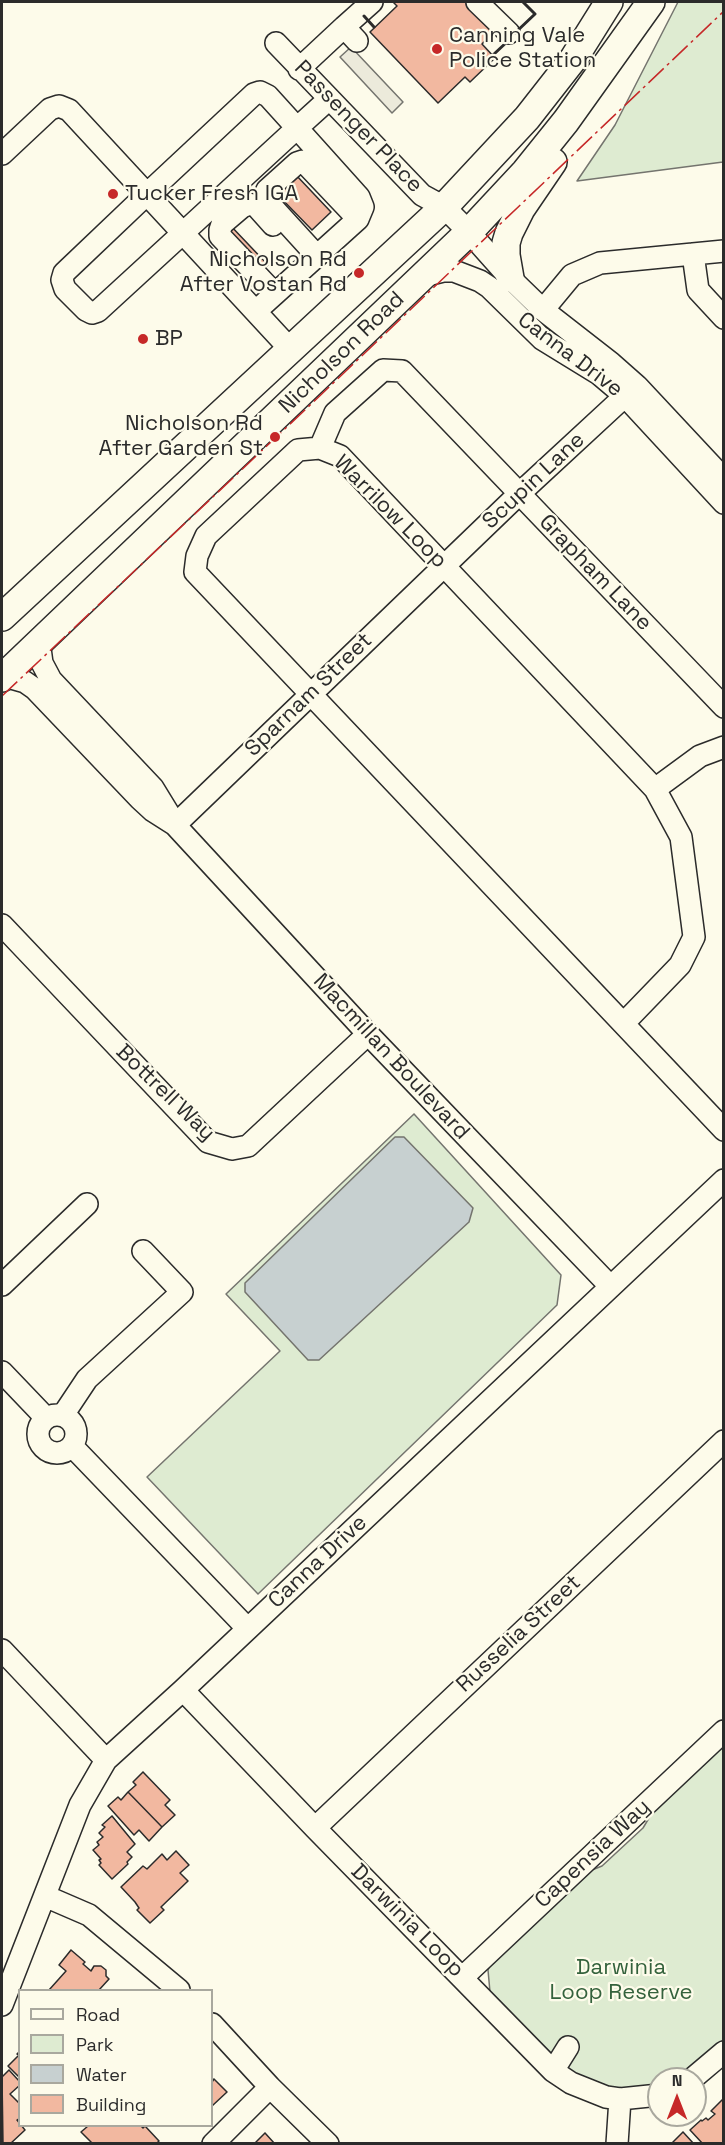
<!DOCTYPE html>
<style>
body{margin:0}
#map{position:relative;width:725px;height:2145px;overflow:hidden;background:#fdfbea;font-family:"Space Grotesk",sans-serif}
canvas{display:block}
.frame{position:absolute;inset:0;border:3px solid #2b2b2b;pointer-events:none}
.legend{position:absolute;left:18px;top:1989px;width:195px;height:138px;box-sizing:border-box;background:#fdfbea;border:2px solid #a9a89e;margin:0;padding:8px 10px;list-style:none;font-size:18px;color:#2b2b2b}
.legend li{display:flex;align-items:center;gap:12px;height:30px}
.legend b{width:30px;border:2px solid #a9a89e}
.north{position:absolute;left:647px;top:2067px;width:60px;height:60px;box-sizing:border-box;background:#fdfbea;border:2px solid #a9a89e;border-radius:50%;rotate:0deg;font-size:16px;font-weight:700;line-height:24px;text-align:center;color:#2b2b2b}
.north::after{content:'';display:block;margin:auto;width:21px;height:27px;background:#c62828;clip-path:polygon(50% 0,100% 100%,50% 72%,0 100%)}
</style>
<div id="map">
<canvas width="725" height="2145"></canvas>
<div class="frame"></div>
<ul class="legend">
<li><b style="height:8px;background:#fdfbea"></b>Road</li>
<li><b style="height:16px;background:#deebd1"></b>Park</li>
<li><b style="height:16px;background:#c7d0d0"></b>Water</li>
<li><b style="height:16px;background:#f2b8a0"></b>Building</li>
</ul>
<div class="north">N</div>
</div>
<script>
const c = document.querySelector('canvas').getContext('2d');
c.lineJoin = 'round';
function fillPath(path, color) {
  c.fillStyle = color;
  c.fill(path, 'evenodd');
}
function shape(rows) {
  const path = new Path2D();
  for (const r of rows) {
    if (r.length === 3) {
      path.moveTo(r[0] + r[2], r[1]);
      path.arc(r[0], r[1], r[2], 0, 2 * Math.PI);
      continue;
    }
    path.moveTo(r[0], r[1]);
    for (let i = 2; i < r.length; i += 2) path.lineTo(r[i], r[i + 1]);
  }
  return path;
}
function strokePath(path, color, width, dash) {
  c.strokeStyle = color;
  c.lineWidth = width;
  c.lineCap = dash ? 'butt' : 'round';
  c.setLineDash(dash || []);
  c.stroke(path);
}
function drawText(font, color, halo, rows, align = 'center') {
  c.font = font + ' "Space Grotesk",sans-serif';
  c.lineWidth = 4.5;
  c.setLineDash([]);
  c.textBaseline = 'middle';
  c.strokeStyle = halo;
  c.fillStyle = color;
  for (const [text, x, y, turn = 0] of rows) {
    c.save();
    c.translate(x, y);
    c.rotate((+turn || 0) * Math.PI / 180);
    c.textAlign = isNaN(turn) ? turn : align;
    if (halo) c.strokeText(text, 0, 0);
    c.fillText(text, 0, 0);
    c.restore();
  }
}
const green = shape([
 [678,2,723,2,723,162,577,181,615,125,678,2],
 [414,1114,561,1275,557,1305,258,1594,147,1477,280,1351,226,1294,414,1114],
 [723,1743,723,2040,688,2072,676,2079,659,2079,659,2086,623,2090,589,2083,563,2067,490,1992,488,1970,491,1963,587,1872,602,1866,643,1828,652,1813,723,1743]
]);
fillPath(green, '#deebd1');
strokePath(green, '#74746e', 1.5);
const parking = shape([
 [351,47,403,102,392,113,340,57,351,47]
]);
fillPath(parking, '#eceadb');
strokePath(parking, '#74746e', 1.5);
const water = shape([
 [395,1137,404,1137,473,1208,469,1222,319,1360,308,1360,245,1292,245,1283,395,1137]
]);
fillPath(water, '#c7d0d0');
strokePath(water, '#74746e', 1.5);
const building = shape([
 [393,2,466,2,494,31,482,44,495,58,470,82,465,77,438,103,370,32,397,6,393,2],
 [296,175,331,212,312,230,276,193,296,175],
 [229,224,268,265,259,273,221,232,229,224],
 [143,1772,170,1800,165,1805,175,1815,162,1827,128,1792,136,1785,133,1782,143,1772],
 [128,1792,162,1827,149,1841,139,1830,134,1835,108,1806,118,1797,121,1800,128,1792],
 [112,1816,135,1844,127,1852,132,1857,127,1862,128,1864,112,1879,99,1865,101,1863,99,1860,101,1859,93,1850,99,1845,97,1842,103,1837,99,1833,105,1827,102,1825,112,1816],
 [176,1851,189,1865,180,1873,188,1881,161,1907,164,1910,150,1923,137,1910,139,1908,135,1902,121,1887,143,1866,147,1869,162,1854,167,1860,176,1851],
 [71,1950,85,1962,83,1964,91,1971,94,1966,101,1966,106,1970,106,1976,109,1979,99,1990,49,1990,66,1971,59,1965,71,1950],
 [20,2051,20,2078,8,2066,19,2055,17,2054,20,2051],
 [9,2070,20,2082,20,2085,10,2094,20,2104,20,2118,17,2120,25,2130,10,2144,3,2144,2,2077,9,2070],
 [214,2079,227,2092,212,2106,212,2082,214,2079],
 [724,2098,724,2144,703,2144,690,2130,701,2120,702,2121,706,2118,708,2120,715,2114,711,2111,724,2098],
 [88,2126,141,2126,143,2128,145,2126,159,2141,156,2144,93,2144,81,2132,88,2126],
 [683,2132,694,2144,671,2144,683,2132],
 [265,2133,275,2144,254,2144,265,2133]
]);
fillPath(building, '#f2b8a0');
strokePath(building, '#2b2b2b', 1.5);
const minor = shape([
 [477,2,509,33],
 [344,27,372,2],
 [276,43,422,195,444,207,469,232,510,278,543,310,611,363,637,386,724,479],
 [299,69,344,27,357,41],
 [2,154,50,109,59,106,69,110,291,350],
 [273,225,256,206,249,204,242,207,222,224,220,230,220,236,275,294],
 [693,254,698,290,724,318],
 [317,256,266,200,265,195,267,190,297,163,303,161,358,219],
 [423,276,443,271,454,271,480,281,489,287,542,339,599,374,625,396,724,503],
 [543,310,572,275,600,263,724,251],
 [256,311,358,219,363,207,359,197,297,128,268,96,260,92,254,94,147,194,64,273,62,280,65,289,86,310,92,313,98,311,183,233,297,128,329,99],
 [320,448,335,413,383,370,402,371,724,707],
 [39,641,42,663,51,680,153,788,172,819],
 [4,676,25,682,35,689,140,799,153,811,175,825,368,1034,610,1286],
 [655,789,700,756,724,747],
 [175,825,519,494,625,396],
 [2,925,208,1142,232,1149,248,1146,368,1034],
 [624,1023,680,965,694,937,681,837,655,789,340,456,320,448,298,450,206,536,197,556,195,572,724,1130],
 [2,1285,87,1204],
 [2,1372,46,1418],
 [63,1415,87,1379,182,1292,143,1251],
 [57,1434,19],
 [72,1446,247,1628],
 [2,1650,106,1760],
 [183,1690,315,1828,553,2071,571,2083,606,2097,620,2099,659,2095],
 [315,1828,724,1441],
 [45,1896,89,1915,179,1990],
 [463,1977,724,1731],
 [2,2005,80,1805,106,1760,183,1690,724,1180],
 [212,2024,270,2087,328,2144],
 [553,2071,568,2047],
 [692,2079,724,2052],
 [213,2144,270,2087],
 [617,2144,620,2099]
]);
const major = shape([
 [510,278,506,255,506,243,509,233,521,209,553,162],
 [2,617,444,207,527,118,574,58,609,2],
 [2,678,469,232,525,172,566,121,651,2]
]);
strokePath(minor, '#2b2b2b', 24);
strokePath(major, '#2b2b2b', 30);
strokePath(minor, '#fdfbea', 21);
strokePath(major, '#fdfbea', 27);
strokePath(shape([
 [364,16,374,27],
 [515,33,535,14,523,2],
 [493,55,509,40]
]), '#2b2b2b', 3);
strokePath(shape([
 [2,696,307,408,724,11]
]), '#c62828', 1.5, [21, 4.5, 3, 4.5]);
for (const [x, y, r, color] of [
 [437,49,6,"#c62828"],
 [113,194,6,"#c62828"],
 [359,273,6,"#c62828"],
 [143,339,6,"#c62828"],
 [275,437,6,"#c62828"]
]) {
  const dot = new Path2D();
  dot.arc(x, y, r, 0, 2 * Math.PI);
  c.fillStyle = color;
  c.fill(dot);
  strokePath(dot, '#fdfbea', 2);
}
drawText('22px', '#2b2b2b', '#fdfbea', [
 ["Canning Vale",449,36],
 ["Police Station",449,61],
 ["Tucker Fresh IGA",125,194],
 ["Nicholson Rd",347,260,"right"],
 ["After Vostan Rd",347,285,"right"],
 ["BP",155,339],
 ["Nicholson Rd",263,424,"right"],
 ["After Garden St",263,449,"right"]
], 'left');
drawText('22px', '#2b2b2b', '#fdfbea', [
 ["Passenger Place",358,127,46],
 ["Nicholson Road",342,353,-44],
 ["Canna Drive",570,355,37],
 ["Scupin Lane",534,481,-43],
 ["Warrilow Loop",390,512,45],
 ["Grapham Lane",595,573,46],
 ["Sparnam Street",309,695,-44],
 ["Macmillan Boulevard",391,1057,47],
 ["Bottrell Way",165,1093,44],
 ["Canna Drive",318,1562,-43],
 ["Russelia Street",519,1634,-43],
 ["Capensia Way",593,1854,-43],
 ["Darwinia Loop",407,1921,45]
]);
drawText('22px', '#34623c', '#fdfbea', [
 ["Darwinia",621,1968],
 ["Loop Reserve",621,1993]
]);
</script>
